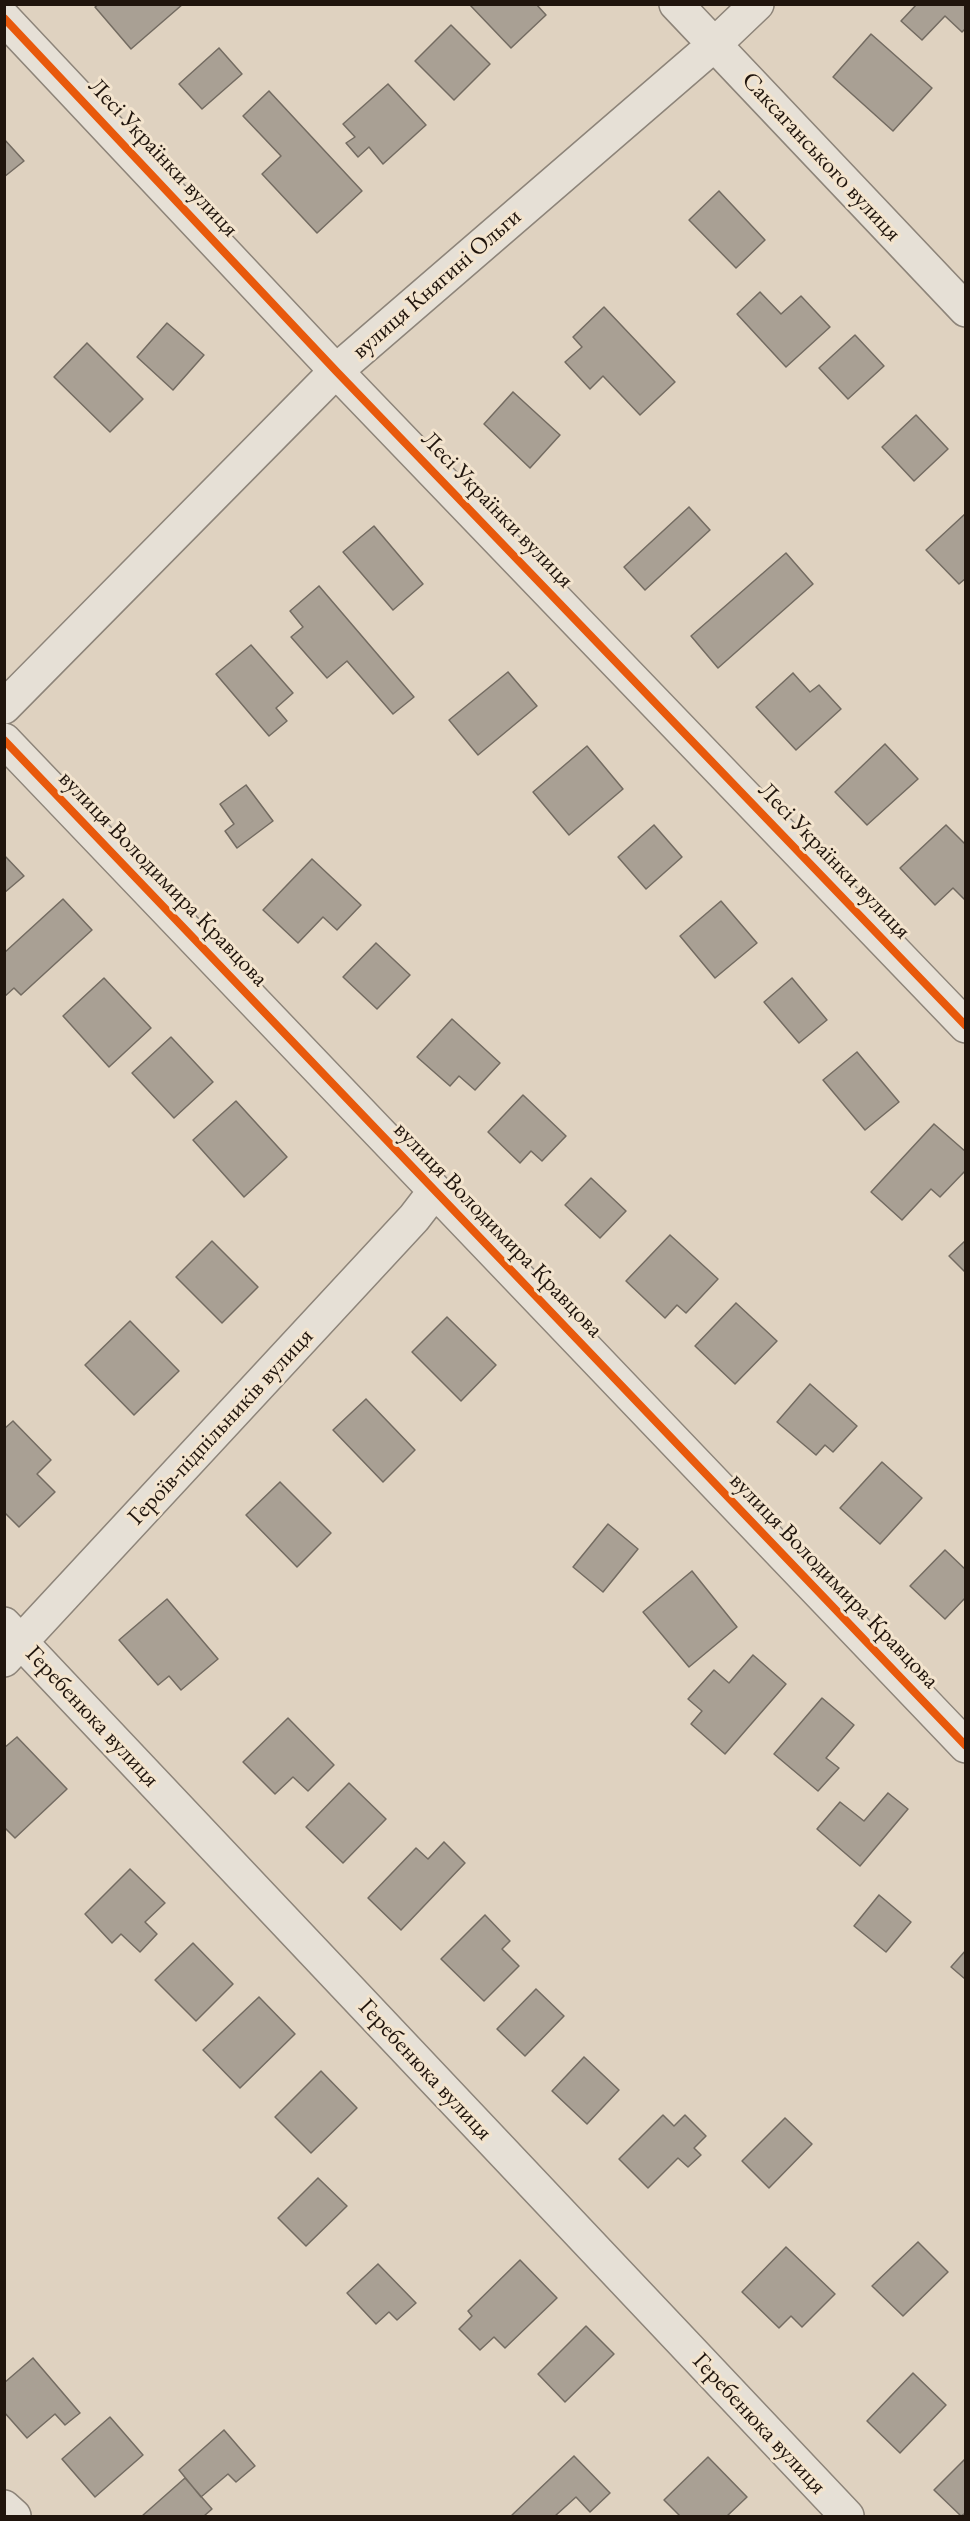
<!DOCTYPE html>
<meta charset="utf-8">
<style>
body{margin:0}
#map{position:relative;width:970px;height:2521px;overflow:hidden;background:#dfd2c0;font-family:"EB Garamond",serif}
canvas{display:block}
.frame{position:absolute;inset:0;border:6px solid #20150d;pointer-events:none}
</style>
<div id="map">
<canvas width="970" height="2521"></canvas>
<div class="frame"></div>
</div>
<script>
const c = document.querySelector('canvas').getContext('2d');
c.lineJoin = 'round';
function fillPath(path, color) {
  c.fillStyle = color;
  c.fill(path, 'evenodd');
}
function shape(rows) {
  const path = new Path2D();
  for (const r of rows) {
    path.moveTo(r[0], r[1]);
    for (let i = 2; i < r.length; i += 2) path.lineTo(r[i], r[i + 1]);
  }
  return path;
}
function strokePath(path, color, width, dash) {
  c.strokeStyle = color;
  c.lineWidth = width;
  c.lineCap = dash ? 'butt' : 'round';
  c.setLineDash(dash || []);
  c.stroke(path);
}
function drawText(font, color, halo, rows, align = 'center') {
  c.font = font + ' "EB Garamond",serif';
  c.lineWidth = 6;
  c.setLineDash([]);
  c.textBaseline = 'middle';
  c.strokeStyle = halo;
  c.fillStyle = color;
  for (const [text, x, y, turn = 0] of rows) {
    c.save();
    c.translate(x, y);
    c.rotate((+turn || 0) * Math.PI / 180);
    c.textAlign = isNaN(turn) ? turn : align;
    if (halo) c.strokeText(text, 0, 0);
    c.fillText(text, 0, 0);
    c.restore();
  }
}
const building = shape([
 [99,4,183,4,131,49,95,7,99,4],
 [469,4,536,4,546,15,511,48,469,4],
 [917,4,966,4,966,28,962,32,945,16,922,40,901,21,917,4],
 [451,25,490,64,454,100,415,61,451,25],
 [871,34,932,88,893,131,833,77,871,34],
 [219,48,242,74,202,109,179,84,219,48],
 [388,84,426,125,383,164,369,147,358,157,346,143,355,137,343,124,388,84],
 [269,91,362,191,317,233,262,174,281,156,243,116,269,91],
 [4,139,24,161,4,177,4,139],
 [719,191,765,240,736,268,689,220,719,191],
 [760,292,781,314,801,296,830,327,786,367,737,314,760,292],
 [604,307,675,382,640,415,603,376,590,389,565,362,582,347,573,337,604,307],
 [167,323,204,355,173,390,137,357,167,323],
 [855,335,884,366,848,399,819,368,855,335],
 [87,343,143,399,110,432,54,377,87,343],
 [513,392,560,435,530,468,484,424,513,392],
 [916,415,948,449,914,481,882,447,916,415],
 [689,507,710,530,645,590,624,567,689,507],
 [966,513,966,578,959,584,926,550,966,513],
 [374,526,423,584,393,610,343,552,374,526],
 [786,553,813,584,718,668,691,636,786,553],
 [319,586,414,697,393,714,347,661,327,678,291,637,303,627,290,611,319,586],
 [251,645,293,693,276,708,287,721,269,736,216,674,251,645],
 [508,672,537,706,478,755,449,720,508,672],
 [793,673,810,692,819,685,841,709,796,750,756,707,793,673],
 [885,744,918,779,867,825,835,792,885,744],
 [587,746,623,789,569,835,533,792,587,746],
 [246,785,273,821,237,848,225,831,234,824,220,804,246,785],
 [654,825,682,857,646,889,618,857,654,825],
 [946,825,966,845,966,901,953,888,935,905,900,868,946,825],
 [4,855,24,876,4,893,4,855],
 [312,859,361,905,337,930,323,917,298,943,263,910,312,859],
 [63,899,92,930,21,995,14,988,4,997,4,953,63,899],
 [721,901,757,943,715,978,680,936,721,901],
 [376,943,410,975,377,1009,343,977,376,943],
 [104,978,151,1028,109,1067,63,1016,104,978],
 [792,978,827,1020,799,1043,764,1002,792,978],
 [452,1019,500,1063,475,1090,459,1076,450,1086,417,1057,452,1019],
 [171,1037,213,1082,174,1118,132,1073,171,1037],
 [857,1052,899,1102,865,1130,823,1080,857,1052],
 [523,1095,566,1136,542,1161,531,1151,520,1163,488,1132,523,1095],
 [236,1101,287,1157,244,1197,193,1140,236,1101],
 [934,1124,966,1152,966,1170,940,1197,931,1189,902,1220,871,1192,934,1124],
 [591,1178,626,1211,600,1238,565,1205,591,1178],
 [670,1235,718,1279,686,1313,677,1305,665,1318,626,1281,670,1235],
 [966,1240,966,1273,949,1256,966,1240],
 [212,1241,258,1287,222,1323,176,1277,212,1241],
 [736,1303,777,1341,735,1384,695,1346,736,1303],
 [447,1317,496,1365,461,1401,412,1352,447,1317],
 [130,1321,179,1371,134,1415,85,1365,130,1321],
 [810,1384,857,1426,833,1452,825,1445,816,1455,777,1422,810,1384],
 [366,1399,415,1450,383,1482,333,1430,366,1399],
 [13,1421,51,1460,37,1474,55,1492,19,1527,4,1512,4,1429,13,1421],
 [882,1462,922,1498,880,1544,840,1508,882,1462],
 [280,1482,331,1533,297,1567,246,1515,280,1482],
 [608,1524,638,1549,603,1592,573,1567,608,1524],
 [945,1550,966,1570,966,1597,945,1619,910,1586,945,1550],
 [692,1571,737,1627,689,1667,643,1612,692,1571],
 [167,1599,218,1659,181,1690,169,1676,158,1685,119,1640,167,1599],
 [753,1655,786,1684,725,1754,691,1724,702,1711,688,1699,714,1670,729,1683,753,1655],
 [822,1698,854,1725,826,1758,839,1768,818,1791,774,1754,822,1698],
 [288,1718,334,1765,308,1791,293,1777,275,1794,243,1762,288,1718],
 [17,1737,67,1789,15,1838,4,1827,4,1748,17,1737],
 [349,1783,386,1819,343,1863,306,1827,349,1783],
 [888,1793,908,1809,860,1866,817,1829,840,1802,864,1821,888,1793],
 [444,1842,465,1863,401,1930,368,1898,416,1848,428,1859,444,1842],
 [130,1869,165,1903,145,1922,157,1934,140,1952,121,1934,112,1943,85,1914,130,1869],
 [879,1895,911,1922,886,1952,854,1926,879,1895],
 [485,1915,510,1941,502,1949,519,1966,484,2001,441,1959,485,1915],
 [193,1943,233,1984,196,2021,155,1980,193,1943],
 [966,1950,966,1978,965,1979,951,1967,966,1950],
 [536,1989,564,2016,525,2056,497,2029,536,1989],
 [259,1997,295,2034,240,2088,203,2050,259,1997],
 [584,2057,619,2090,587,2124,552,2091,584,2057],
 [321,2071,357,2108,311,2153,275,2117,321,2071],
 [663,2115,674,2126,685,2115,706,2136,694,2148,701,2155,688,2167,678,2158,648,2188,619,2159,663,2115],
 [785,2118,812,2144,769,2188,742,2161,785,2118],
 [318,2178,347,2206,306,2246,278,2218,318,2178],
 [918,2242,948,2272,903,2316,872,2286,918,2242],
 [786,2247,835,2294,802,2327,791,2316,779,2328,742,2292,786,2247],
 [520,2260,557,2298,505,2348,494,2337,480,2350,459,2329,472,2316,468,2311,520,2260],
 [378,2264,416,2303,397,2320,389,2312,376,2324,347,2293,378,2264],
 [586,2326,614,2354,565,2402,538,2374,586,2326],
 [33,2358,80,2413,65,2425,55,2414,27,2438,4,2412,4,2383,33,2358],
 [913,2373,946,2405,900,2453,867,2421,913,2373],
 [110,2417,143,2455,95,2497,62,2459,110,2417],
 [224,2430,255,2466,236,2482,228,2474,201,2497,179,2470,224,2430],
 [574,2456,610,2493,590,2512,576,2497,555,2516,511,2516,574,2456],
 [708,2457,747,2497,727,2516,680,2516,664,2500,708,2457],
 [966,2458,966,2513,961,2516,934,2490,966,2458],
 [185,2478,212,2509,204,2516,142,2516,185,2478]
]);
fillPath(building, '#a9a094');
strokePath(building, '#736b61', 1.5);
const street = shape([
 [676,4,966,310],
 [4,18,336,371,966,1026],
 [4,707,336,371,715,44,757,4],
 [4,740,966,1746],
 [4,1624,847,2516],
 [4,1660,414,1218,434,1192],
 [4,2507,14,2516]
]);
strokePath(street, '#8d8479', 36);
strokePath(street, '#e6e0d6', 33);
strokePath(shape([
 [4,18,336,371,966,1026],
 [4,740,966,1746]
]), '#e8590c', 8);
drawText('24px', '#20150d', '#f3e4ce', [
 ["Саксаганського вулиця",821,157,47],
 ["Лесі Українки вулиця",163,158,47],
 ["вулиця Княгині Ольги",437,284,-41],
 ["Лесі Українки вулиця",497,510,46],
 ["Лесі Українки вулиця",834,861,46],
 ["вулиця Володимира Кравцова",163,879,46],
 ["вулиця Володимира Кравцова",498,1230,46],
 ["Героїв-підпільників вулиця",221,1427,-47],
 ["вулиця Володимира Кравцова",834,1581,46],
 ["Геребенюка вулиця",92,1717,47],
 ["Геребенюка вулиця",425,2070,47],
 ["Геребенюка вулиця",759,2424,47]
]);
</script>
